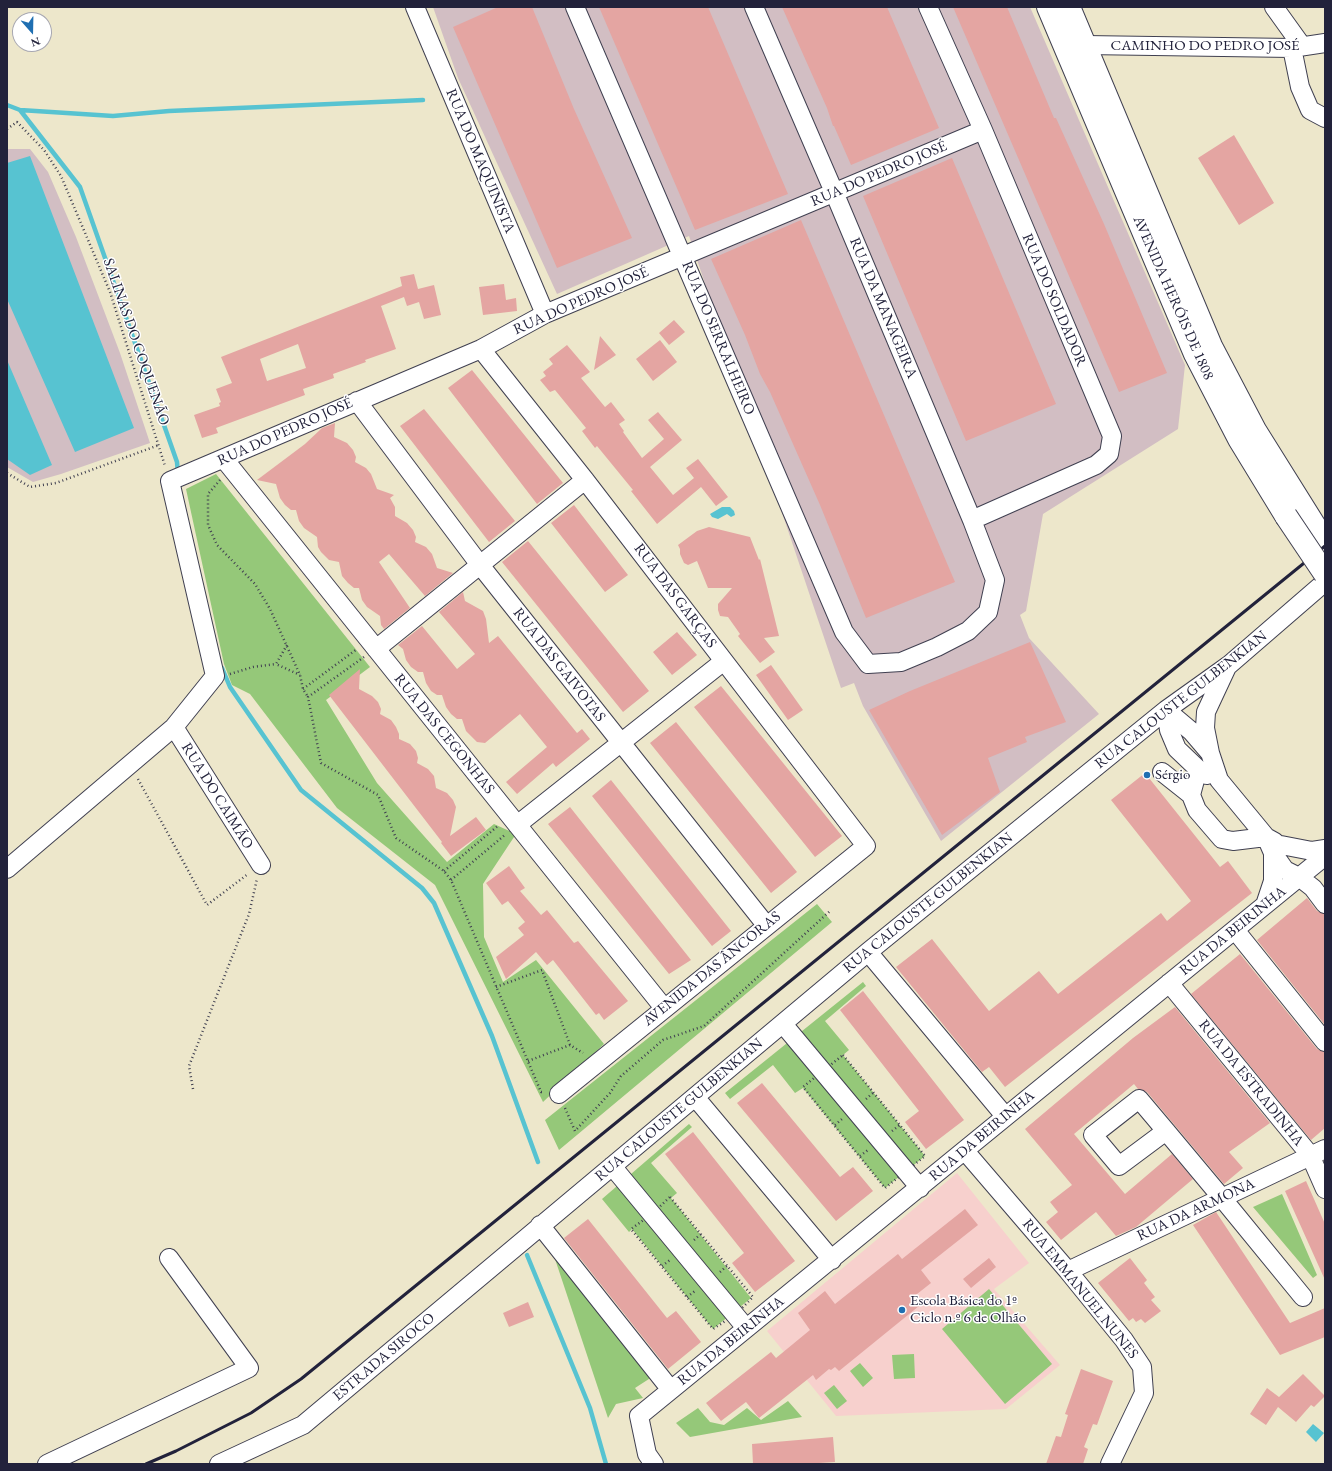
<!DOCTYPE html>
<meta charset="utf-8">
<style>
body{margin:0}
#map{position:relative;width:1332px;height:1471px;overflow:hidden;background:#ede7cb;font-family:"EB Garamond",serif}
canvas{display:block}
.frame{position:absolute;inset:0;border:8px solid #22223b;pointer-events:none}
.north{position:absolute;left:12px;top:12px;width:40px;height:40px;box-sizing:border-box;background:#fff;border:1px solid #a7a7b1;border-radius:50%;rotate:160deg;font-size:11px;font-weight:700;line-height:16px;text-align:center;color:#22223b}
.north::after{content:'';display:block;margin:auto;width:14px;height:18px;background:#1f6fb2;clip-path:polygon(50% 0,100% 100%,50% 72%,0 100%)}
</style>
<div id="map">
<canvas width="1332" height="1471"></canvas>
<div class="frame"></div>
<div class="north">N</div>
</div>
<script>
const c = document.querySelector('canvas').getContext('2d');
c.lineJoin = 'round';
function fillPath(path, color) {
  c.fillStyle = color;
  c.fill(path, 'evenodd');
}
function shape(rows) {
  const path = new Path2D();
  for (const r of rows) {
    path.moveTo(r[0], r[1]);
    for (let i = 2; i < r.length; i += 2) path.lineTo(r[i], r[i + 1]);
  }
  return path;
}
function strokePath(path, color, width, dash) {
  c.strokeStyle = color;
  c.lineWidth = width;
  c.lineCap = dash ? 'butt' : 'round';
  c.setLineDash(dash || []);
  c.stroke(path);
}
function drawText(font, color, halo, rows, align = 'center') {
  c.font = font + ' "EB Garamond",serif';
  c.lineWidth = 3;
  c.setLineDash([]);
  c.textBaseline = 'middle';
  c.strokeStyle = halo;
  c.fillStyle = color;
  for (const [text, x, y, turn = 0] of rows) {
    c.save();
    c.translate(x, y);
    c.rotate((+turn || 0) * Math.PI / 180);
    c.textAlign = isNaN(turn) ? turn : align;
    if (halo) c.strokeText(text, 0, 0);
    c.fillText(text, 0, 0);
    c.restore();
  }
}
fillPath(shape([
 [957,1173,1029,1263,994,1289,1060,1365,1006,1409,836,1416,767,1331]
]), '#f7d0cd');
fillPath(shape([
 [433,7,1030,7,1185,365,1178,429,1043,514,1026,611,1020,615,1029,638,1099,714,941,841,863,706,854,683,841,688,689,236,557,294,458,78],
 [7,149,30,149,48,172,76,237,120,353,150,443,61,474,33,482,7,467]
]), '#d2bec3');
fillPath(shape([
 [216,474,370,667,326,700,377,783,447,862,494,824,516,834,483,884,484,937,503,982,536,960,604,1044,543,1102,435,885,337,808,250,694,232,685,224,664,186,489],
 [817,904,832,922,559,1150,545,1120],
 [863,982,866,986,825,1021,849,1050,843,1055,925,1156,885,1188,803,1088,795,1093,773,1065,730,1099,725,1093],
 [689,1124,692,1127,651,1163,677,1193,671,1198,751,1298,713,1329,632,1229,629,1232,602,1199],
 [1282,1194,1317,1275,1313,1278,1253,1207],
 [552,1250,652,1377,635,1388,643,1398,616,1404,608,1418],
 [989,1289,1052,1364,1005,1404,942,1329],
 [914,1354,915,1378,894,1379,892,1355],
 [860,1363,873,1378,863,1387,850,1371],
 [834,1385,847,1401,837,1409,824,1393],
 [788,1401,802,1417,690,1437,676,1423,698,1408,710,1422,724,1425,747,1408,761,1420]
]), '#95c879');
fillPath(shape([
 [30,156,134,428,75,452,7,299,7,163],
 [7,360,52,465,30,475,7,459],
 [722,507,730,507,734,511,735,515,731,517,727,514,718,519,712,517,710,514],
 [1313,1424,1324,1433,1316,1442,1306,1432]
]), '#57c3d1');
strokePath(shape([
 [7,105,20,110,80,187,177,462,178,474],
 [20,110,113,116,169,111,423,100],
 [222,668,230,687,301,790,422,888,434,903,492,1036,538,1162],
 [527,1255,590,1408,606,1464]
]), '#57c3d1', 4.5);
fillPath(shape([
 [498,7,532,7,574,109,632,238,557,268,453,27],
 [599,7,708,7,788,194,695,230],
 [782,7,887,7,939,128,851,165,834,126,833,126,827,108],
 [953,7,1007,7,1054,118,1056,118,1104,224,1167,373,1119,392],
 [1234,135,1274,203,1239,225,1198,158],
 [952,158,1056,404,966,441,863,196],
 [801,220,955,582,866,618,820,505,770,392,760,374,745,335,711,259],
 [414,274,418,289,434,285,441,315,424,319,419,302,407,306,404,297,381,306,396,349,365,360,366,362,333,374,334,378,303,389,305,395,216,428,218,433,202,438,194,415,220,406,219,403,221,402,216,389,232,383,221,357,402,286,400,277],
 [298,344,306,368,267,381,260,359],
 [504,284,506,300,516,298,517,311,483,315,479,287],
 [674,320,685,332,669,345,659,333],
 [600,336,616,355,594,370],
 [660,340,677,362,653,381,636,359],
 [567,345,590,372,581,378,605,407,611,402,625,420,619,424,624,431,623,432,642,458,664,439,648,420,658,412,682,440,650,467,673,495,694,478,686,468,698,459,728,497,716,506,701,487,657,524,631,491,633,490,597,446,595,448,582,431,586,428,555,390,550,392,540,380,546,376,543,372,553,364,549,359],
 [472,370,563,483,537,504,448,388],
 [424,409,515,521,489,542,400,426],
 [335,423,334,437,347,443,353,450,356,457,355,462,366,468,371,474,377,489,394,495,390,498,395,507,395,516,407,523,413,530,416,537,415,542,426,547,432,554,437,568,453,573,425,596,389,554,379,562,410,608,384,629,381,625,380,616,367,607,362,600,359,588,354,588,348,583,342,576,339,562,329,560,321,552,318,547,317,537,304,528,299,521,296,510,291,510,285,505,280,498,276,484,257,480,305,444,322,428],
 [574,505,628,575,605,592,551,523],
 [709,527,750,537,759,560,760,559,779,636,764,638,775,652,760,663,738,636,740,634,728,617,720,616,718,610,718,604,732,588,708,588,697,561,688,565,684,563,680,554,680,549,678,545,697,531],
 [528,541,649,691,623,712,502,562],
 [463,592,465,601,483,611,486,619,489,643,498,636,577,733,582,729,590,739,556,767,553,763,517,794,506,782,547,747,520,714,485,743,477,742,466,731,462,719,457,719,451,714,446,707,442,695,437,695,431,691,426,683,423,672,418,672,411,667,406,660,403,649,398,645,422,626,457,669,475,654,439,612],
 [677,632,697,655,672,675,653,652],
 [1030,642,1066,722,1025,737,1027,742,988,758,1000,792,942,835,869,710,910,691],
 [771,665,803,710,788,720,756,675],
 [360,669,359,689,372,696,378,702,381,709,380,714,391,720,396,727,399,734,399,739,410,744,416,751,418,758,417,763,428,769,434,776,436,788,447,793,453,800,456,807,450,836,476,817,486,830,451,856,441,843,442,842,329,695],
 [721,686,842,836,815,857,694,707],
 [676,722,797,872,771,893,650,743],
 [1145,773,1220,867,1228,861,1252,893,1005,1087,989,1067,982,1072,896,967,932,939,989,1011,1039,971,1058,994,1161,913,1167,921,1191,901,1111,800],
 [611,780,731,931,712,946,592,796],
 [570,807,691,960,669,974,548,824],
 [509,866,525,888,520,891,541,915,547,910,574,943,578,941,628,1001,604,1020,599,1013,596,1015,553,960,547,965,536,952,506,979,496,957,524,935,518,928,525,922,508,901,502,905,486,883],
 [1307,898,1317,911,1325,914,1325,1025,1257,940],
 [1240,954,1317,1049,1325,1052,1325,1128,1311,1140,1191,994],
 [863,991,964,1120,926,1149,905,1122,919,1111,840,1010],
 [1175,1007,1270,1123,1229,1152,1243,1168,1224,1184,1147,1092,1138,1089,1134,1084,1074,1134,1125,1194,1172,1154,1193,1179,1136,1227,1116,1236,1096,1212,1061,1240,1046,1222,1058,1212,1050,1202,1072,1185,1025,1129,1133,1038],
 [762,1083,840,1177,853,1167,873,1191,836,1221,737,1103],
 [693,1132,795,1261,755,1292,732,1263,744,1253,665,1154],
 [1306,1181,1325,1224,1325,1280,1285,1191],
 [965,1209,978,1225,921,1270,931,1283,912,1298,919,1306,839,1371,835,1367,831,1370,829,1369,816,1380,813,1375,759,1418,746,1402,721,1421,706,1403,771,1352,776,1358,810,1330,798,1313,825,1291,835,1304,898,1254,902,1259],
 [1216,1212,1290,1323,1325,1308,1325,1337,1280,1355,1193,1225],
 [588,1219,667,1318,676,1311,701,1342,668,1369,564,1238],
 [989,1258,996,1267,971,1288,963,1279],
 [1130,1258,1147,1280,1144,1283,1155,1297,1151,1300,1161,1311,1145,1323,1141,1319,1136,1322,1133,1318,1129,1321,1098,1283],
 [528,1302,534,1317,509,1327,503,1313],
 [1081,1369,1113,1381,1097,1425,1093,1424,1084,1447,1088,1449,1083,1464,1046,1464,1056,1436,1061,1437,1068,1415,1065,1414],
 [1303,1374,1325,1396,1314,1407,1311,1405,1296,1422,1278,1407,1266,1425,1250,1414,1267,1388,1279,1397],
 [833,1437,835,1462,803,1464,753,1464,752,1444]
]), '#e4a5a2');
const minor = shape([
 [415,7,545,314],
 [575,7,844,632,868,664,901,662,937,647,968,631,988,612,995,580,972,520,834,192,754,7],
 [928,7,983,130,1112,436,1109,454,1096,465,972,520],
 [1274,7,1302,46],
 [1085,45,1292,48,1325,43],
 [1292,48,1300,87,1310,110,1325,118],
 [481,349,585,480,866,846,559,1094],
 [357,401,480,565,766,925],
 [224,459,664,1008],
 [376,649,585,480],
 [1227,667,1206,712,1205,728,1210,753,1219,780,1266,837,1273,853,1285,870,1299,877,1313,888,1325,904],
 [1166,710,1169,730,1177,749,1198,769,1207,775],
 [1166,710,1191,731,1209,752],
 [174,727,261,865],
 [1198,769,1191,795,1197,810,1222,839,1233,841,1266,837,1275,842],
 [1162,772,1191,795],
 [517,825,724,661],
 [1281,845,1312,851,1325,849],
 [7,869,174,727,215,676,170,481,481,349,545,314,983,130],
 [1265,905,1273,881,1273,853],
 [1235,930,1325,1042],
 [868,952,1005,1116],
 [1169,983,1310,1155,1325,1189],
 [783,1024,920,1188],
 [695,1097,832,1260],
 [1166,1131,1119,1166,1093,1135,1139,1099,1166,1131,1222,1198,1303,1297],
 [965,1151,1068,1271,1124,1340,1142,1367,1144,1393,1110,1464],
 [612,1166,746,1328],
 [540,1225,671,1390],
 [1068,1271,1325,1149],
 [47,1464,249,1368,169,1258],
 [219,1464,303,1425,868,952,1166,710,1229,665,1325,582],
 [654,1464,647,1454,639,1416,1325,856]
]);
const major = shape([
 [1048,7,1195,354,1239,439,1286,516],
 [1069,7,1211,346,1255,430,1325,542]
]);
strokePath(minor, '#404051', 20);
strokePath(major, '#404051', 24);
strokePath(shape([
 [7,129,17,122,44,150,61,176,110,292,165,466],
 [7,473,30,487,56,483,159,445],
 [220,480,208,494,208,525,217,545,255,584,270,609,300,675,303,689,308,697],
 [287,645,276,664,300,675],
 [364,657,308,697,321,763,378,795,396,838,444,871,451,880,541,1092,544,1092],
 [230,674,253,667,276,664],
 [303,689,357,649],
 [138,779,207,905,248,874],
 [444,871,499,825],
 [451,880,506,834],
 [496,987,542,970,570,1045],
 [843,1055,925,1156,885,1188,803,1087,843,1055],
 [528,1061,570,1045,583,1053],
 [193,1089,189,1066,249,914,257,879],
 [866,1099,873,1093],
 [565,1108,575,1131,610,1093,621,1076,663,1040,704,1026,830,911],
 [835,1125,842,1119],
 [892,1131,900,1125],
 [860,1156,868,1150],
 [670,1197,753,1297,736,1314,713,1329,631,1229,652,1214,670,1197],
 [694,1240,701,1234],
 [662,1266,670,1260],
 [720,1272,727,1266],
 [687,1297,695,1291]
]), '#404051', 2.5, [1, 3]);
strokePath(minor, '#fff', 18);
strokePath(major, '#fff', 22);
strokePath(shape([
 [146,1464,176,1451,251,1413,301,1379,1325,546]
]), '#22223b', 3);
const majorBridge = shape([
 [1286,516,1325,574]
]);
strokePath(majorBridge, '#404051', 24, []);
strokePath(majorBridge, '#fff', 22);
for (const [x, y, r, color] of [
 [1147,775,4,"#1f6fb2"],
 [902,1310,4,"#1f6fb2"]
]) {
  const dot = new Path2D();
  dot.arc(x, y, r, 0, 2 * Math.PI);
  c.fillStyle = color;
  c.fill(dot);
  strokePath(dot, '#fff', 1.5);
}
drawText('15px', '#22223b', '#fff', [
 ["CAMINHO DO PEDRO JOSÉ",1205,46],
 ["RUA DO MAQUINISTA",480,161,67],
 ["RUA DO PEDRO JOSÉ",879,174,-23],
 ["AVENIDA HERÓIS DE 1808",1173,298,66],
 ["RUA DO SOLDADOR",1054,300,67],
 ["RUA DO PEDRO JOSÉ",581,301,-24],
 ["RUA DA MANAGEIRA",883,308,67],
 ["RUA DO SERRALHEIRO",718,338,67],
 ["SALINAS DO COQUENÃO",136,342,71],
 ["RUA DO PEDRO JOSÉ",285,432,-24],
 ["RUA DAS GARÇAS",675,596,53],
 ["RUA DAS GAIVOTAS",559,665,52],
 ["RUA CALOUSTE GULBENKIAN",1181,700,-38],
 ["RUA DAS CEGONHAS",444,734,51],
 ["RUA DO CAIMÃO",217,796,58],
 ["RUA CALOUSTE GULBENKIAN",928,903,-39],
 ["RUA DA BEIRINHA",1233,931,-39],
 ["AVENIDA DAS ÂNCORAS",712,969,-39],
 ["RUA DA ESTRADINHA",1251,1083,51],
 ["RUA CALOUSTE GULBENKIAN",679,1110,-40],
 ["RUA DA BEIRINHA",982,1136,-40],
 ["RUA DA ARMONA",1196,1210,-25],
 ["RUA EMMANUEL NUNES",1080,1289,51],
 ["RUA DA BEIRINHA",731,1341,-39],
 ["ESTRADA SIROCO",384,1357,-40]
]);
drawText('15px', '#22223b', '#fff', [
 ["Sérgio",1155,775],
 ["Escola Básica do 1º",910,1301],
 ["Ciclo n.º 6 de Olhão",910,1318]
], 'left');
</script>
